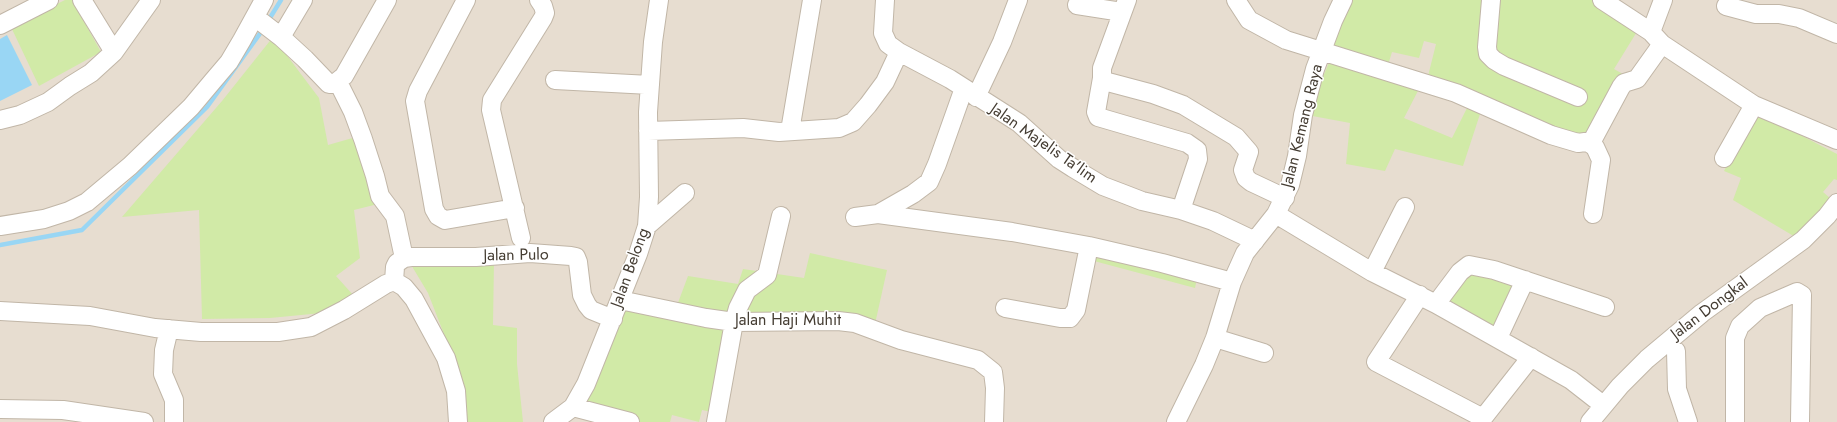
<!DOCTYPE html>
<style>
body{margin:0}
canvas{display:block;background:#f2ece2}
</style>
<canvas width="1837" height="422"></canvas>
<script>
const c = document.querySelector('canvas').getContext('2d');
c.lineJoin = 'round';
function fillPath(path, color) {
  c.fillStyle = color;
  c.fill(path, 'evenodd');
}
function shape(rows) {
  const path = new Path2D();
  for (const r of rows) {
    path.moveTo(r[0], r[1]);
    for (let i = 2; i < r.length; i += 2) path.lineTo(r[i], r[i + 1]);
  }
  return path;
}
function strokePath(path, color, width, dash) {
  c.strokeStyle = color;
  c.lineWidth = width;
  c.lineCap = dash ? 'butt' : 'round';
  c.setLineDash(dash || []);
  c.stroke(path);
}
function drawText(font, color, halo, rows, align = 'center') {
  c.font = font + ' Jost,sans-serif';
  c.lineWidth = 3;
  c.setLineDash([]);
  c.textBaseline = 'middle';
  c.strokeStyle = halo;
  c.fillStyle = color;
  for (const [text, x, y, turn = 0] of rows) {
    c.save();
    c.translate(x, y);
    c.rotate((+turn || 0) * Math.PI / 180);
    c.textAlign = isNaN(turn) ? turn : align;
    if (halo) c.strokeText(text, 0, 0);
    c.fillText(text, 0, 0);
    c.restore();
  }
}
fillPath(shape([
 [0,0,1837,0,1837,422,0,422]
]), '#e7ddd0');
fillPath(shape([
 [65,0,72,0,101,52,39,86,11,27],
 [1343,0,1602,0,1662,44,1592,141,1322,53],
 [1638,30,1653,41,1630,78,1614,69],
 [1424,41,1436,44,1428,76,1388,65,1392,52,1419,58],
 [273,37,319,98,328,145,356,137,378,204,354,210,360,258,336,276,354,296,322,313,270,318,202,319,199,210,122,217,222,101],
 [1330,60,1421,85,1404,118,1452,138,1468,106,1481,111,1463,166,1395,149,1385,171,1346,164,1350,123,1307,115],
 [1756,112,1837,154,1837,180,1834,179,1823,192,1831,199,1797,238,1733,200,1741,178,1724,171],
 [1097,252,1197,278,1195,288,1094,261],
 [810,253,887,270,875,324,755,319,676,308,688,276,738,284,743,269,804,278],
 [494,261,493,325,517,328,517,364,523,422,465,422,463,383,428,293,410,263],
 [1460,272,1525,280,1498,338,1436,304],
 [620,300,734,322,716,413,702,410,699,422,672,415,670,422,630,422,578,401]
]), '#d1eaa7');
fillPath(shape([
 [7,35,32,85,0,101,0,39]
]), '#99d6f4');
strokePath(shape([
 [268,21,281,0],
 [0,245,82,230,207,107,264,28]
]), '#99d6f4', 4.5);
const minor = shape([
 [82,0,114,52],
 [303,0,281,37,305,59,329,84,334,84,344,76,387,0],
 [466,0,418,91,415,101,434,209,438,216,445,220,515,208],
 [885,0,883,33,888,44,899,52,950,79,1019,123,1059,159,1073,168,1103,186,1124,194,1142,201,1181,210,1213,221,1255,241],
 [1127,0,1102,68,1102,78,1104,81,1153,94,1183,105,1236,137,1249,152,1243,170,1246,178,1251,182,1285,198],
 [1236,0,1249,20,1286,40,1456,93,1551,135,1578,143,1592,141,1621,87,1624,83,1637,79,1662,44],
 [1491,0,1487,47,1488,54,1494,60,1504,66,1578,97],
 [1602,0,1651,32,1662,44,1754,105,1837,140],
 [1077,5,1122,12],
 [1726,6,1756,14,1779,14,1799,18,1837,34],
 [255,17,281,37],
 [0,25,49,0],
 [1651,32,1663,0],
 [1102,78,1096,112,1098,117,1187,143,1197,150,1198,159,1181,210],
 [555,80,650,85],
 [338,82,353,112,363,139,375,176,380,196,395,216,404,258],
 [964,88,937,164,929,182,913,194,878,214,1012,232,1089,246,1162,263,1232,282],
 [976,97,1002,42,1018,0],
 [0,120,20,115,48,102,70,86,91,73,114,52,151,0],
 [648,131,743,128,779,132,839,128,853,122,868,105,885,82,899,52],
 [790,131,812,0],
 [1589,143,1595,147,1601,160,1593,214],
 [1724,158,1754,105],
 [1279,216,1372,272,1436,304,1571,380,1603,405],
 [855,217,878,214],
 [0,226,44,219,69,211,87,202,130,166,191,107,212,82,229,62,242,40,264,0],
 [647,226,685,193],
 [521,238,491,110,492,100,543,18,545,13,543,6,539,0],
 [1372,272,1405,207],
 [394,281,395,267,397,263,404,258,411,257,476,257,530,253,571,256,576,257,578,262,582,295,587,305,591,310,613,319],
 [1420,295,1376,362,1483,418,1531,357],
 [620,300,706,318,734,322,838,321,855,323,901,340,978,360,993,372,995,388,994,422],
 [1436,304,1460,272,1469,265,1494,270,1605,307],
 [1005,308,1060,318,1070,318,1076,310,1089,246],
 [0,311,90,316,155,328,201,332,278,332,311,327,344,310,386,284,394,281,404,287,414,299,446,358,456,391,458,422],
 [169,329,164,350,163,374,174,400,174,422],
 [1215,338,1264,353],
 [1498,338,1525,280],
 [1676,351,1677,389,1688,422],
 [573,407,630,422],
 [0,409,63,410,144,422],
 [553,422,573,407,586,384,638,254,647,226,649,197,648,112,653,42,659,0],
 [716,422,734,322,738,308,747,290,767,275,781,216],
 [1176,422,1204,365,1215,338,1232,282,1245,253,1276,214,1290,185,1297,156,1303,115,1315,69,1333,21,1343,0],
 [1590,422,1620,386,1647,359,1702,313,1803,240,1827,216,1837,203],
 [1735,422,1735,338,1740,326,1760,308,1797,292,1802,295,1800,422]
]);
strokePath(minor, '#c1b6a7', 20);
strokePath(minor, '#fff', 18);
drawText('16px', '#443c32', '#fff', [
 ["Jalan Kemang Raya",1303,126,-76],
 ["Jalan Majelis Ta'lim",1043,144,35],
 ["Jalan Pulo",516,256,-1],
 ["Jalan Belong",631,268,-70],
 ["Jalan Dongkal",1710,309,-37],
 ["Jalan Haji Muhit",788,321]
]);
</script>
